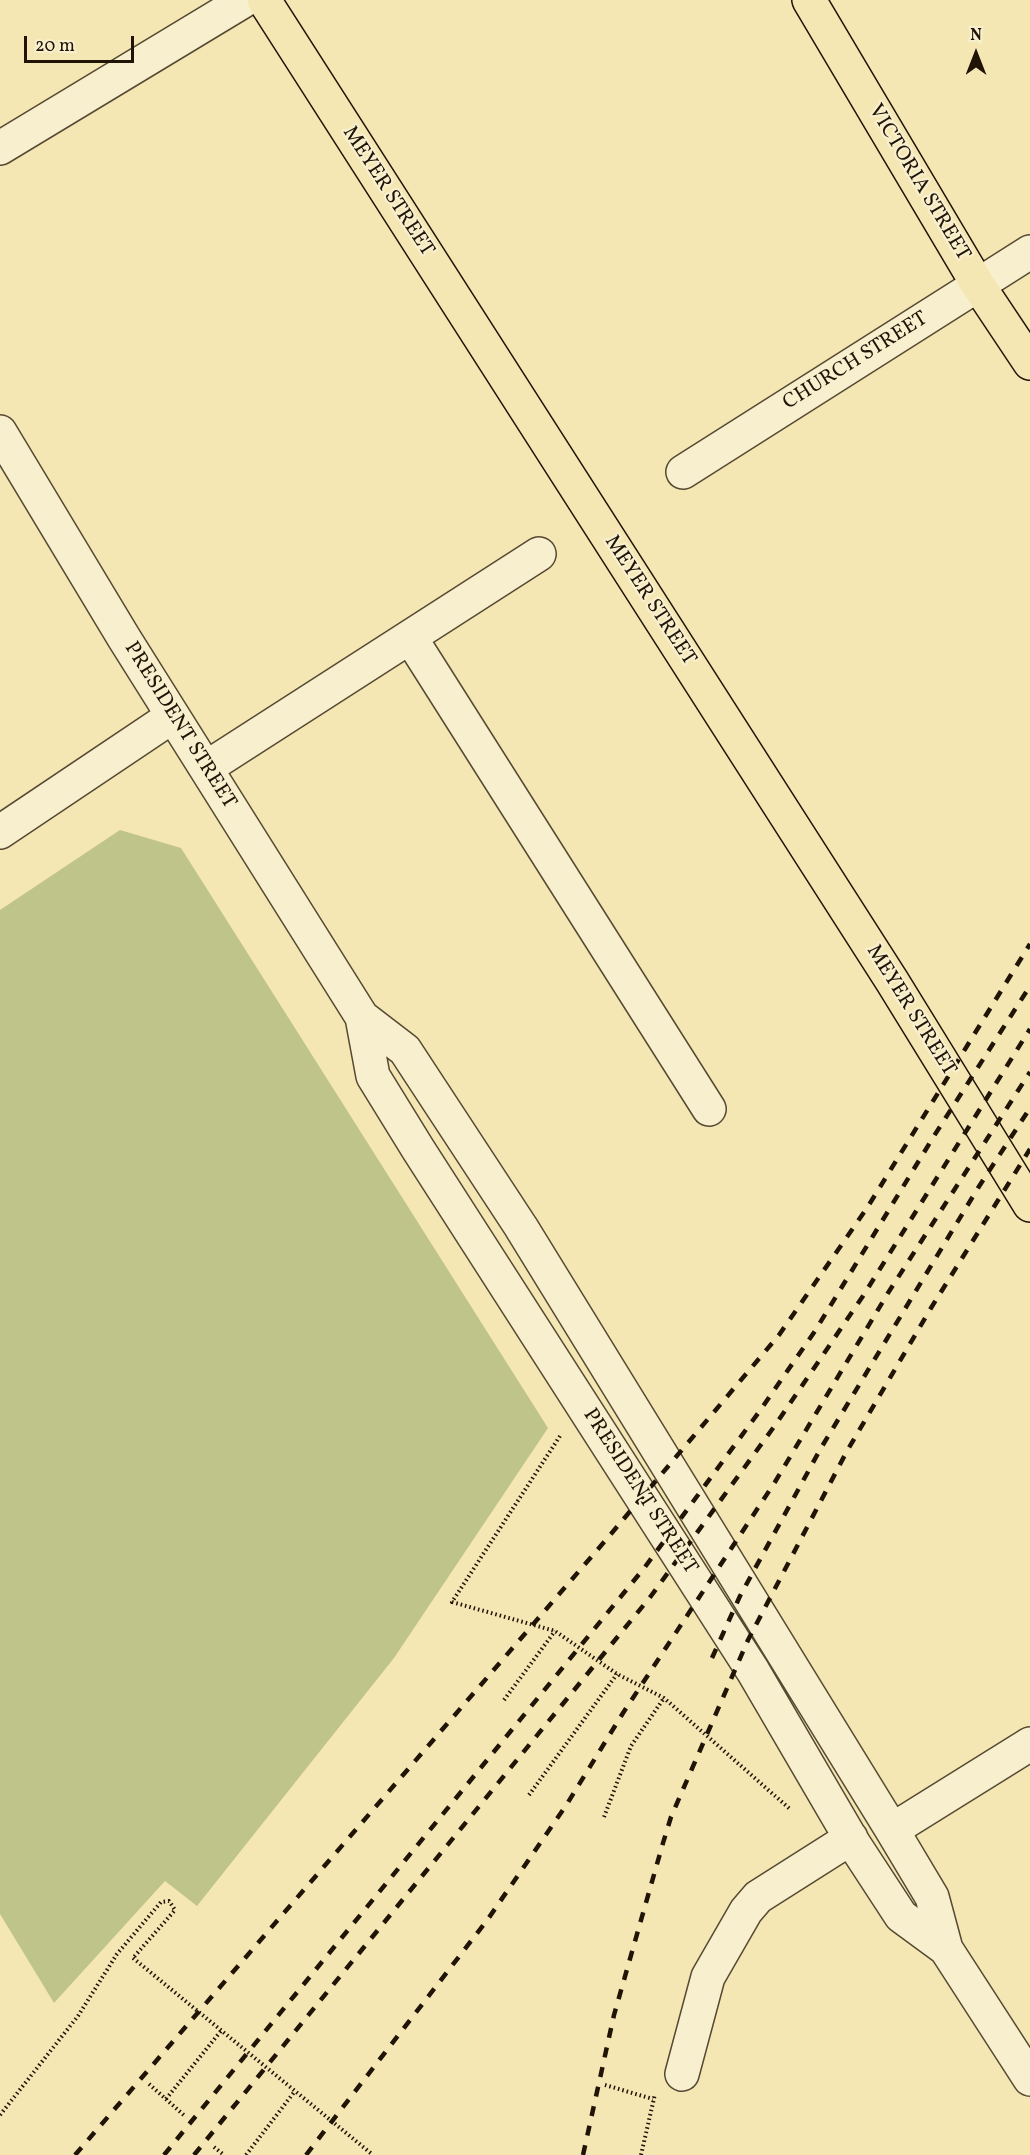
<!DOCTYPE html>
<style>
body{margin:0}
#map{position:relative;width:1030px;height:2155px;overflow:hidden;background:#f5e7b4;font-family:Vollkorn,serif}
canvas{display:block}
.north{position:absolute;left:946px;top:24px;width:60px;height:60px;-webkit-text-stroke:4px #f8efce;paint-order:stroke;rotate:0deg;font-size:16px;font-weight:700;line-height:24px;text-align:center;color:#201407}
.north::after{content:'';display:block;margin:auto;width:21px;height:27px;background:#201407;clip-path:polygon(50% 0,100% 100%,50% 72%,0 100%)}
.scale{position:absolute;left:24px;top:36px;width:110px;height:27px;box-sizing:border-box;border:3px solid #201407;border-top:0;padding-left:8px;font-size:18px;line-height:21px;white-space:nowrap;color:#201407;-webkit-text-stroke:4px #f8efce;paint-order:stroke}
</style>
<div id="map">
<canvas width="1030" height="2155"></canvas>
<div class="north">N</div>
<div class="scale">20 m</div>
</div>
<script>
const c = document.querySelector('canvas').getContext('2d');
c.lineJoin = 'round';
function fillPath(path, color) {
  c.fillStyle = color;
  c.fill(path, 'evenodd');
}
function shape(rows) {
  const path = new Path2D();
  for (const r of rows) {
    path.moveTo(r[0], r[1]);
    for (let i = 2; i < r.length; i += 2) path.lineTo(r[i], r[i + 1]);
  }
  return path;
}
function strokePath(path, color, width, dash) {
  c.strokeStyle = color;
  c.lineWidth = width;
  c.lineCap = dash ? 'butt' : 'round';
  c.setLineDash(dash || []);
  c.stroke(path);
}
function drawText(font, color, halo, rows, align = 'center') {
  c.font = font + ' Vollkorn,serif';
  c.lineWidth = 4.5;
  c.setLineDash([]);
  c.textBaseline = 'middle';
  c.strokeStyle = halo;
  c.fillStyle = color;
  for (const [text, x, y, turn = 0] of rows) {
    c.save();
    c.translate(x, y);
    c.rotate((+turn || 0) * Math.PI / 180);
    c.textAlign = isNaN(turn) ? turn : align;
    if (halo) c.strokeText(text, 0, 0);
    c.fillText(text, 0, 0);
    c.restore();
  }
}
fillPath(shape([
 [120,830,181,848,548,1428,394,1658,197,1906,165,1881,54,2003,0,1914,0,910]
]), '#bfc48b');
const minor = shape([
 [0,148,245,0],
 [0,432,124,638,362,1017,405,1050,521,1227,892,1830,932,1897,946,1949,1030,2079],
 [683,472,1030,252],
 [410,637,709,1109],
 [206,768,539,554],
 [0,832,173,716],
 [362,1017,373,1076,418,1149,753,1671,854,1844,901,1916,946,1949],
 [892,1830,1030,1744],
 [682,2074,708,1977,746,1911,758,1897,851,1838]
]);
const major = shape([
 [264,0,892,981,1030,1205],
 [809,0,978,285,1030,363]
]);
strokePath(minor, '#554932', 36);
strokePath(major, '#201407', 36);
strokePath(shape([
 [560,1436,452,1602,555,1631,617,1674,664,1698,791,1810],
 [504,1700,555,1631],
 [529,1795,617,1674],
 [604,1817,631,1746,664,1698],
 [149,2084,186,2117],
 [605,2085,653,2099],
 [166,2099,221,2031],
 [0,2115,78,2016,117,1954,161,1902,169,1901,175,1910,133,1958],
 [214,2147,224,2155],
 [246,2155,295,2091],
 [641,2155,655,2094]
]), '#201407', 4, [1.5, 3]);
strokePath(minor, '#f8efce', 33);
strokePath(major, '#f5e7b4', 33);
strokePath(shape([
 [712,1658,740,1596,821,1448,978,1188,1030,1108],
 [75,2155,605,1541,779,1335,867,1208,1030,944],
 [164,2155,645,1567,759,1412,815,1331,934,1136,1030,986],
 [194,2155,651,1596,776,1424,863,1296,1030,1029],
 [306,2155,488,1919,567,1804,623,1713,775,1482,888,1293,1030,1072],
 [583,2155,614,2015,663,1843,671,1817,748,1640,847,1451,931,1308,1030,1149]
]), '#201407', 4.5, [10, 10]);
strokePath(shape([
 [133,1958,373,2155]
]), '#201407', 4, [1.5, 3]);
drawText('21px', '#201407', '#f8efce', [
 ["VICTORIA STREET",918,183,59],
 ["MEYER STREET",387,192,57],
 ["CHURCH STREET",856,362,-32],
 ["MEYER STREET",649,601,57],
 ["PRESIDENT STREET",179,726,58],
 ["MEYER STREET",910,1011,58],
 ["PRESIDENT STREET",639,1492,57]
]);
</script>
